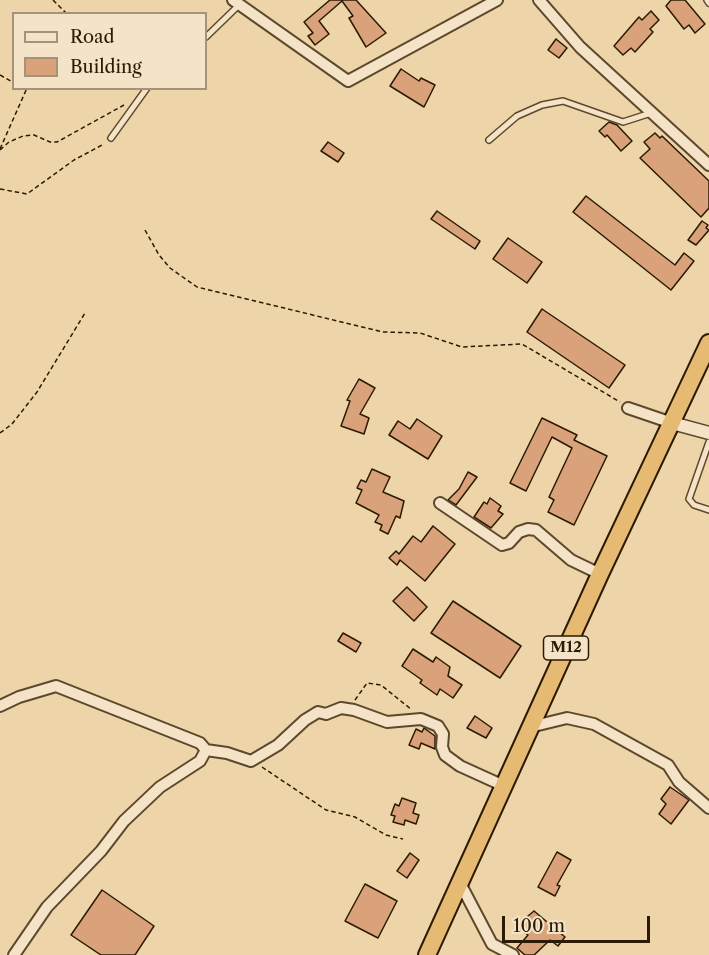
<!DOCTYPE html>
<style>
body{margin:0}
#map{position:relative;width:709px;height:955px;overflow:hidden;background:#eed4a9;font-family:"Libre Caslon Text",serif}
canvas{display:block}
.legend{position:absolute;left:12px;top:12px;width:195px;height:78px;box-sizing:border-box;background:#f4e3c7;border:2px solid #a49379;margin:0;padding:8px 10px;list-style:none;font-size:18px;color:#2b1b04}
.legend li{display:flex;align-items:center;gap:12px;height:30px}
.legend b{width:30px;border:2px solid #a49379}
.scale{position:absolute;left:502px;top:916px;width:148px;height:27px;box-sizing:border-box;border:3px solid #2b1b04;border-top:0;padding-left:8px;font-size:18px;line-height:21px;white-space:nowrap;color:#2b1b04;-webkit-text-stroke:4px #f4e3c7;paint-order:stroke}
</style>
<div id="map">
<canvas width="709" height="955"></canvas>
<ul class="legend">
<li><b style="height:8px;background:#f4e3c7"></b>Road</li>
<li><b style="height:16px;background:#daa27a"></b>Building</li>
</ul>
<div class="scale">100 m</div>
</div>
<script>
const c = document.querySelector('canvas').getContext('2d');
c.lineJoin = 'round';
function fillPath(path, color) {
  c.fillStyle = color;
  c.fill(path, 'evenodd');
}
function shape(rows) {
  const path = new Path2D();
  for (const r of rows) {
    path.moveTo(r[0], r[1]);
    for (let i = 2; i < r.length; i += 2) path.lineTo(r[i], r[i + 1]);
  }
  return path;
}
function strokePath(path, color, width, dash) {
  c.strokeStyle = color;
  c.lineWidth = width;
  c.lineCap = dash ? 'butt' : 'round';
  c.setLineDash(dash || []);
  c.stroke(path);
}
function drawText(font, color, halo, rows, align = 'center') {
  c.font = font + ' "Libre Caslon Text",serif';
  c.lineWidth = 5;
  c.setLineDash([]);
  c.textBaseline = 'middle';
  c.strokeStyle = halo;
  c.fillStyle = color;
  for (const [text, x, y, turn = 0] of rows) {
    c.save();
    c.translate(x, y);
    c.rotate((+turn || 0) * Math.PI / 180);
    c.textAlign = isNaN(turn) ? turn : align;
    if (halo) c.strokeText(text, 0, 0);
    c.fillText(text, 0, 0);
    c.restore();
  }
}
const building = shape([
 [330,0,356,0,386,33,366,47,349,18,353,16,342,1,319,21,329,34,315,45,308,36,313,33,304,22,330,0],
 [671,0,685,0,705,24,695,33,689,25,684,29,666,6,671,0],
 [651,11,659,20,650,29,653,32,635,52,631,48,623,55,614,46,639,17,642,20,651,11],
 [556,39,567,48,559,58,548,50,556,39],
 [401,69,419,81,421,78,435,85,424,107,390,86,401,69],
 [609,122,617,125,632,141,621,151,607,135,605,137,599,131,609,122],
 [655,133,660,138,662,136,709,181,709,208,701,217,640,158,650,149,644,142,655,133],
 [328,142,344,153,338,162,321,151,328,142],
 [586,196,675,265,684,253,694,261,671,290,573,212,586,196],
 [437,211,480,241,475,249,431,219,437,211],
 [702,221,708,225,706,228,709,230,696,245,688,240,702,221],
 [508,238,542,262,527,283,493,259,508,238],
 [542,309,625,365,609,388,527,332,542,309],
 [359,379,375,388,360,414,369,418,364,434,341,426,350,401,347,400,359,379],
 [542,418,577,435,574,440,607,456,574,525,548,512,554,500,549,497,572,448,552,437,526,491,510,483,542,418],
 [417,419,442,436,428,459,389,435,398,421,410,429,417,419],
 [372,469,390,477,383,492,404,501,400,518,396,516,388,534,380,530,382,525,375,522,379,515,356,503,362,490,357,488,361,480,366,482,372,469],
 [468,472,477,477,456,505,448,500,459,489,468,472],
 [490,498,501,506,498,511,503,514,491,528,474,517,484,502,487,504,490,498],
 [433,526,455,544,425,581,400,560,397,565,389,558,396,551,399,554,413,536,421,542,433,526],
 [407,587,427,607,414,621,393,601,407,587],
 [453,601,521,646,500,678,431,633,453,601],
 [343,633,361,643,356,652,338,641,343,633],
 [413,649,433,662,436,657,450,667,448,676,462,685,453,698,440,689,437,695,420,683,422,680,402,666,413,649],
 [475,716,492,728,486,738,467,728,475,716],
 [424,728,435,736,435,749,421,743,419,749,409,745,416,729,422,732,424,728],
 [670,787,689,800,671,824,659,814,666,804,661,799,670,787],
 [402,798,416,803,413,813,419,815,416,824,405,820,404,825,393,822,395,816,391,815,395,804,399,806,402,798],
 [557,852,571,860,557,885,560,886,555,896,538,887,557,852],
 [410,853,419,860,407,878,397,871,410,853],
 [365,884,397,901,378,938,345,921,365,884],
 [102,890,154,926,135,955,101,955,71,935,102,890],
 [534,911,565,937,558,946,550,940,534,955,525,955,517,948,528,935,516,926,534,911]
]);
fillPath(building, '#daa27a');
strokePath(building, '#2b1b04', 1.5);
const service = shape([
 [707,0,709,3],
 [206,37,239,5],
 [111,138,147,88],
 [489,140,517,116,542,105,563,101,623,122,651,113],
 [709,442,689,499,694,505,709,510]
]);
const minor = shape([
 [233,0,348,81,497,0],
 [539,0,580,47,709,165],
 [628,408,672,423],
 [440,503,502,545,509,543,519,532,528,529,536,530,571,560,600,574],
 [0,706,19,697,56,686,200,743,206,750,227,753,251,761,278,745,305,720,318,712,326,714,341,708,354,710,387,722,421,719,438,726,443,734,442,747,445,755,460,766,504,786],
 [530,727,567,718,594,724,668,765,679,782,709,808],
 [460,883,492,944,513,955],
 [14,955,47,907,101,851,124,821,160,787,200,761,206,750]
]);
const tertiary = shape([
 [672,423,709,433]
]);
const trunk = shape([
 [427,955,600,574,709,343]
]);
strokePath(service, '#5c492d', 8);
strokePath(minor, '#5c492d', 14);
strokePath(tertiary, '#5c492d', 15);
strokePath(trunk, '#2b1b04', 20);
strokePath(shape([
 [53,0,67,14],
 [0,75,14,83],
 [0,149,27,88],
 [0,150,9,142,23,136,34,135,50,142,57,142,124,105],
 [0,189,27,194,74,160,104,144],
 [145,230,159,255,170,268,197,287,383,332,420,333,462,347,522,344,620,402],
 [0,433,12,424,37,392,85,313],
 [355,700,367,683,381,685,412,710],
 [262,767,326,810,355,817,386,835,403,839]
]), '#2b1b04', 1.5, [4.5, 3]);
strokePath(service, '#f4e3c7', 5);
strokePath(minor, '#f4e3c7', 10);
strokePath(tertiary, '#f4e3c7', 12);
strokePath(trunk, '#e7ba74', 16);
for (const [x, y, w] of [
 [566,648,45]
]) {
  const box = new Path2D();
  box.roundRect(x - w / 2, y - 12, w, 24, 4.5);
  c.fillStyle = '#f4e3c7';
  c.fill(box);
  strokePath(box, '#2b1b04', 1.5);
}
drawText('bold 15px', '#2b1b04', null, [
 ["M12",566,648]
]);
</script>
